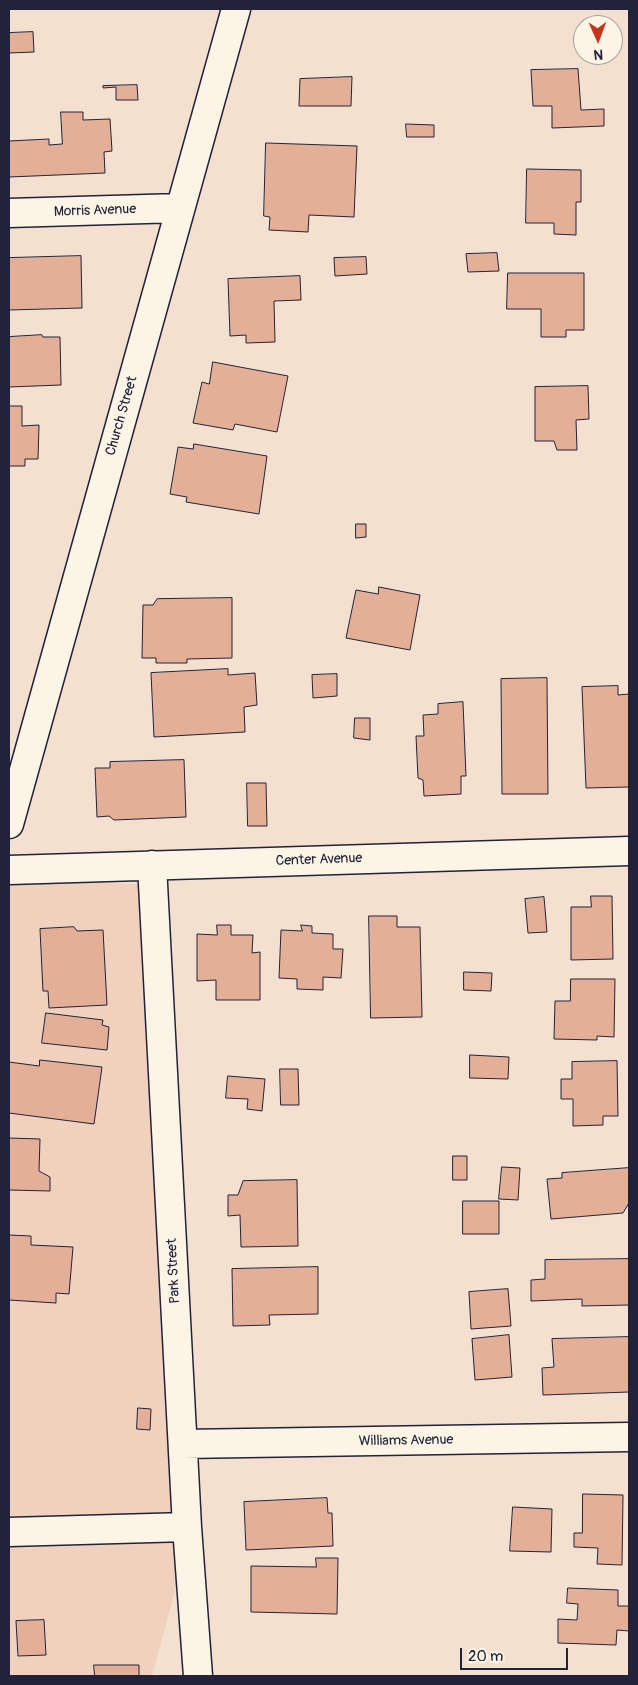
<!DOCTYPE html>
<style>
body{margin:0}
#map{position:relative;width:638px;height:1685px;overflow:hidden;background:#f4e0ce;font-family:Pangolin,sans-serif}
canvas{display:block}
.frame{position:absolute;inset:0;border:10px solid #22223b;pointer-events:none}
.north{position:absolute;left:573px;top:15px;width:50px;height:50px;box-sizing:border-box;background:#fcf5e5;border:1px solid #a5a1a1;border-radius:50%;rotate:178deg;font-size:14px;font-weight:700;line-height:20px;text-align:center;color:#22223b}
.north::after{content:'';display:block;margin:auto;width:18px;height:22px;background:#c8321e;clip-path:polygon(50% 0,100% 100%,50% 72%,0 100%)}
.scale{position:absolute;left:460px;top:1648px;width:108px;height:22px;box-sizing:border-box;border:2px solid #22223b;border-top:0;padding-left:6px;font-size:15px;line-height:18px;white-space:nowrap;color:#22223b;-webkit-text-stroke:4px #fcf5e5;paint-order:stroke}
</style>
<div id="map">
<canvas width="638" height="1685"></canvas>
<div class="frame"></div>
<div class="north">N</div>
<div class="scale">20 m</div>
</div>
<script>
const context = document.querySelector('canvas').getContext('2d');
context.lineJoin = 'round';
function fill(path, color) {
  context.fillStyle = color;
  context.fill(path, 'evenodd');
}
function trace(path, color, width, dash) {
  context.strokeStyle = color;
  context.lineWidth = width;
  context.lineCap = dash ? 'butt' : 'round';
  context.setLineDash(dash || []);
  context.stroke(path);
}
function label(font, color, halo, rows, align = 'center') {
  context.font = font + ' Pangolin,sans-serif';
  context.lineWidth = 5;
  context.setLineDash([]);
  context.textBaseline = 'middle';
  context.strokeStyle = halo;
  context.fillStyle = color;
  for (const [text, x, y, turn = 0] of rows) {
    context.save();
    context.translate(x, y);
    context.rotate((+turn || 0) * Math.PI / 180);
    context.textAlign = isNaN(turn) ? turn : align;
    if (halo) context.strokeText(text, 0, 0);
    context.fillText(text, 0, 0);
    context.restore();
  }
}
const built = new Path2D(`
 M 9,881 L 145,884 L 194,1520 L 152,1676 L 9,1676 Z`);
const building = new Path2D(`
 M 33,32 L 34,52 L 9,53 L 9,33 Z
 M 578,69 L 581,110 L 604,109 L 604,126 L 552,128 L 552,106 L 533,106 L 531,70 Z
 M 352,77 L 351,106 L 299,106 L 300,79 Z
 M 137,85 L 138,100 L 116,100 L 116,87 L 103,88 L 103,86 Z
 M 61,112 L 83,112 L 83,120 L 110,119 L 112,151 L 104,152 L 105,173 L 9,177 L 9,141 L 49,139 L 49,145 L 62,144 Z
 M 406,124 L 434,125 L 434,137 L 407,137 Z
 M 266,143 L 357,146 L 354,217 L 309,215 L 308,232 L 269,230 L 270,217 L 264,216 Z
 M 527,169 L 581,170 L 581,202 L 576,202 L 576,235 L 554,234 L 554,223 L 526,223 Z
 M 497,253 L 499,271 L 468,272 L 466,254 Z
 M 81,256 L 82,308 L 9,310 L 9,258 Z
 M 366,257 L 367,274 L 335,276 L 334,258 Z
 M 508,273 L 584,273 L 584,330 L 566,330 L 566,337 L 541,337 L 541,309 L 507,309 Z
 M 300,276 L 301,300 L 274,301 L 275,342 L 246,343 L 246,335 L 230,336 L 228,279 Z
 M 42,335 L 43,337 L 60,337 L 61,385 L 9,387 L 9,337 Z
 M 213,362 L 288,376 L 277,432 L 235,424 L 233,430 L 193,423 L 202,382 L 209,384 Z
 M 588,386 L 589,419 L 576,420 L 577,450 L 557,450 L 554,441 L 535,441 L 535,387 Z
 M 9,406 L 22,406 L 22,426 L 39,425 L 38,459 L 25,459 L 25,466 L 9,466 Z
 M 194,444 L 267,456 L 259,514 L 186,502 L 187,497 L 170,494 L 178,447 L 193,449 Z
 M 356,524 L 366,524 L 366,537 L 356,538 Z
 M 379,587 L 420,595 L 410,650 L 346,638 L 356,590 L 378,594 Z
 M 232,598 L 232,658 L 187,659 L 187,663 L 156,663 L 156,658 L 142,658 L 143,605 L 153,605 L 157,599 Z
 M 228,669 L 228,675 L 255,673 L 257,705 L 244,707 L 245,732 L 154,737 L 151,673 Z
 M 337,674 L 337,696 L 313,698 L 312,675 Z
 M 547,678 L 548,794 L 502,794 L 501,679 Z
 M 618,686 L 618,695 L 629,694 L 629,787 L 586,788 L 582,687 Z
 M 463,702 L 466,776 L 461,776 L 461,794 L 424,796 L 423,780 L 418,778 L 416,736 L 424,736 L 423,715 L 438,714 L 438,704 Z
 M 355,718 L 370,718 L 370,740 L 354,738 Z
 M 184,760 L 186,817 L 114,820 L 109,816 L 97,817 L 95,768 L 110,768 L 110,762 Z
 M 247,783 L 266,783 L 267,826 L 248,826 Z
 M 591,896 L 612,896 L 613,959 L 571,960 L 571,907 L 591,907 Z
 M 544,897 L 547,932 L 528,933 L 525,899 Z
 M 369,916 L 397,916 L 397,927 L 420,927 L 422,1017 L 371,1018 Z
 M 217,925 L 231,925 L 231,935 L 253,935 L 252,953 L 260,952 L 260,1000 L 216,1000 L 216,980 L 197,981 L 197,934 L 217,935 Z
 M 301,925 L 312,926 L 312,933 L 333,934 L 333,949 L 343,949 L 341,978 L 323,977 L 323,990 L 297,989 L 297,979 L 279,978 L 281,930 L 302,931 Z
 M 74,927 L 77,931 L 103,930 L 107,1005 L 49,1008 L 48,991 L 43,991 L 40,929 Z
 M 464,972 L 492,973 L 491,991 L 464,990 Z
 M 571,979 L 615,979 L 614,1037 L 597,1036 L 597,1040 L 554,1039 L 555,1001 L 570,1001 Z
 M 46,1013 L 103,1020 L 102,1025 L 109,1027 L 107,1050 L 42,1043 Z
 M 470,1055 L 509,1057 L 508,1079 L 470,1078 Z
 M 40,1060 L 102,1067 L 94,1124 L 9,1113 L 9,1062 L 39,1066 Z
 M 617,1061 L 618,1116 L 603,1116 L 603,1125 L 573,1126 L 573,1099 L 561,1099 L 561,1079 L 572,1079 L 572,1062 Z
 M 280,1069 L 298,1069 L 299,1105 L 281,1105 Z
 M 228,1076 L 265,1079 L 262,1111 L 247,1109 L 248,1099 L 226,1098 Z
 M 9,1138 L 40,1139 L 39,1171 L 50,1177 L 50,1191 L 9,1190 Z
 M 453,1156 L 467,1156 L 467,1180 L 453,1180 Z
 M 502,1167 L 520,1168 L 518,1200 L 499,1199 Z
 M 629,1168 L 629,1203 L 623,1213 L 551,1219 L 547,1179 L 562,1178 L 562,1173 Z
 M 297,1180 L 298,1246 L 241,1247 L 240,1215 L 228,1216 L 228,1195 L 238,1195 L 243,1181 Z
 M 463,1201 L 499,1201 L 499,1234 L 463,1234 Z
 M 9,1235 L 31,1236 L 31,1245 L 73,1247 L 69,1294 L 56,1293 L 56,1303 L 9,1300 Z
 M 629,1259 L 629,1305 L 582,1306 L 582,1299 L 531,1301 L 531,1280 L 545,1279 L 545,1260 Z
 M 318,1267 L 318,1314 L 269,1315 L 270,1325 L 233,1326 L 232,1269 Z
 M 508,1289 L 511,1326 L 471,1329 L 469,1292 Z
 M 509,1335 L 512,1377 L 475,1380 L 472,1339 Z
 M 629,1337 L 629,1392 L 543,1395 L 542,1368 L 554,1367 L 552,1339 Z
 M 138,1408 L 151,1409 L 150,1430 L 137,1429 Z
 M 583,1494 L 623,1495 L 622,1565 L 597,1564 L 598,1548 L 574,1547 L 574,1533 L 582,1533 Z
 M 327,1498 L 328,1513 L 332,1513 L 333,1546 L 246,1550 L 244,1502 Z
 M 513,1507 L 552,1509 L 551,1552 L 510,1551 Z
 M 316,1558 L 338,1558 L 337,1614 L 251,1612 L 251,1566 L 316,1567 Z
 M 568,1588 L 618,1590 L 618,1606 L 629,1606 L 629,1631 L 617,1630 L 616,1645 L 558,1643 L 558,1619 L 577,1620 L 578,1604 L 567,1603 Z
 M 44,1620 L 46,1655 L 18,1656 L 16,1621 Z
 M 94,1665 L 139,1665 L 139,1676 L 95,1676 Z`);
const street = new Path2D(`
 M 9,213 L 180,208
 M 9,824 L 236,9
 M 152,865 L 187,1527 L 198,1676
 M 9,870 L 629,851
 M 183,1444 L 629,1437
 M 9,1532 L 187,1527`);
const streetNames = [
 ["Morris Avenue",95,211,-2],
 ["Church Street",122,416,-74],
 ["Center Avenue",319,860,-2],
 ["Park Street",174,1271,-93],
 ["Williams Avenue",406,1441,-1]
];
fill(built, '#efd1be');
fill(building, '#e3af97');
trace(building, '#22223b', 1);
trace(street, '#22223b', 31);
trace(street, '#fcf5e5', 28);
label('14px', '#22223b', '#fcf5e5', streetNames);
</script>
